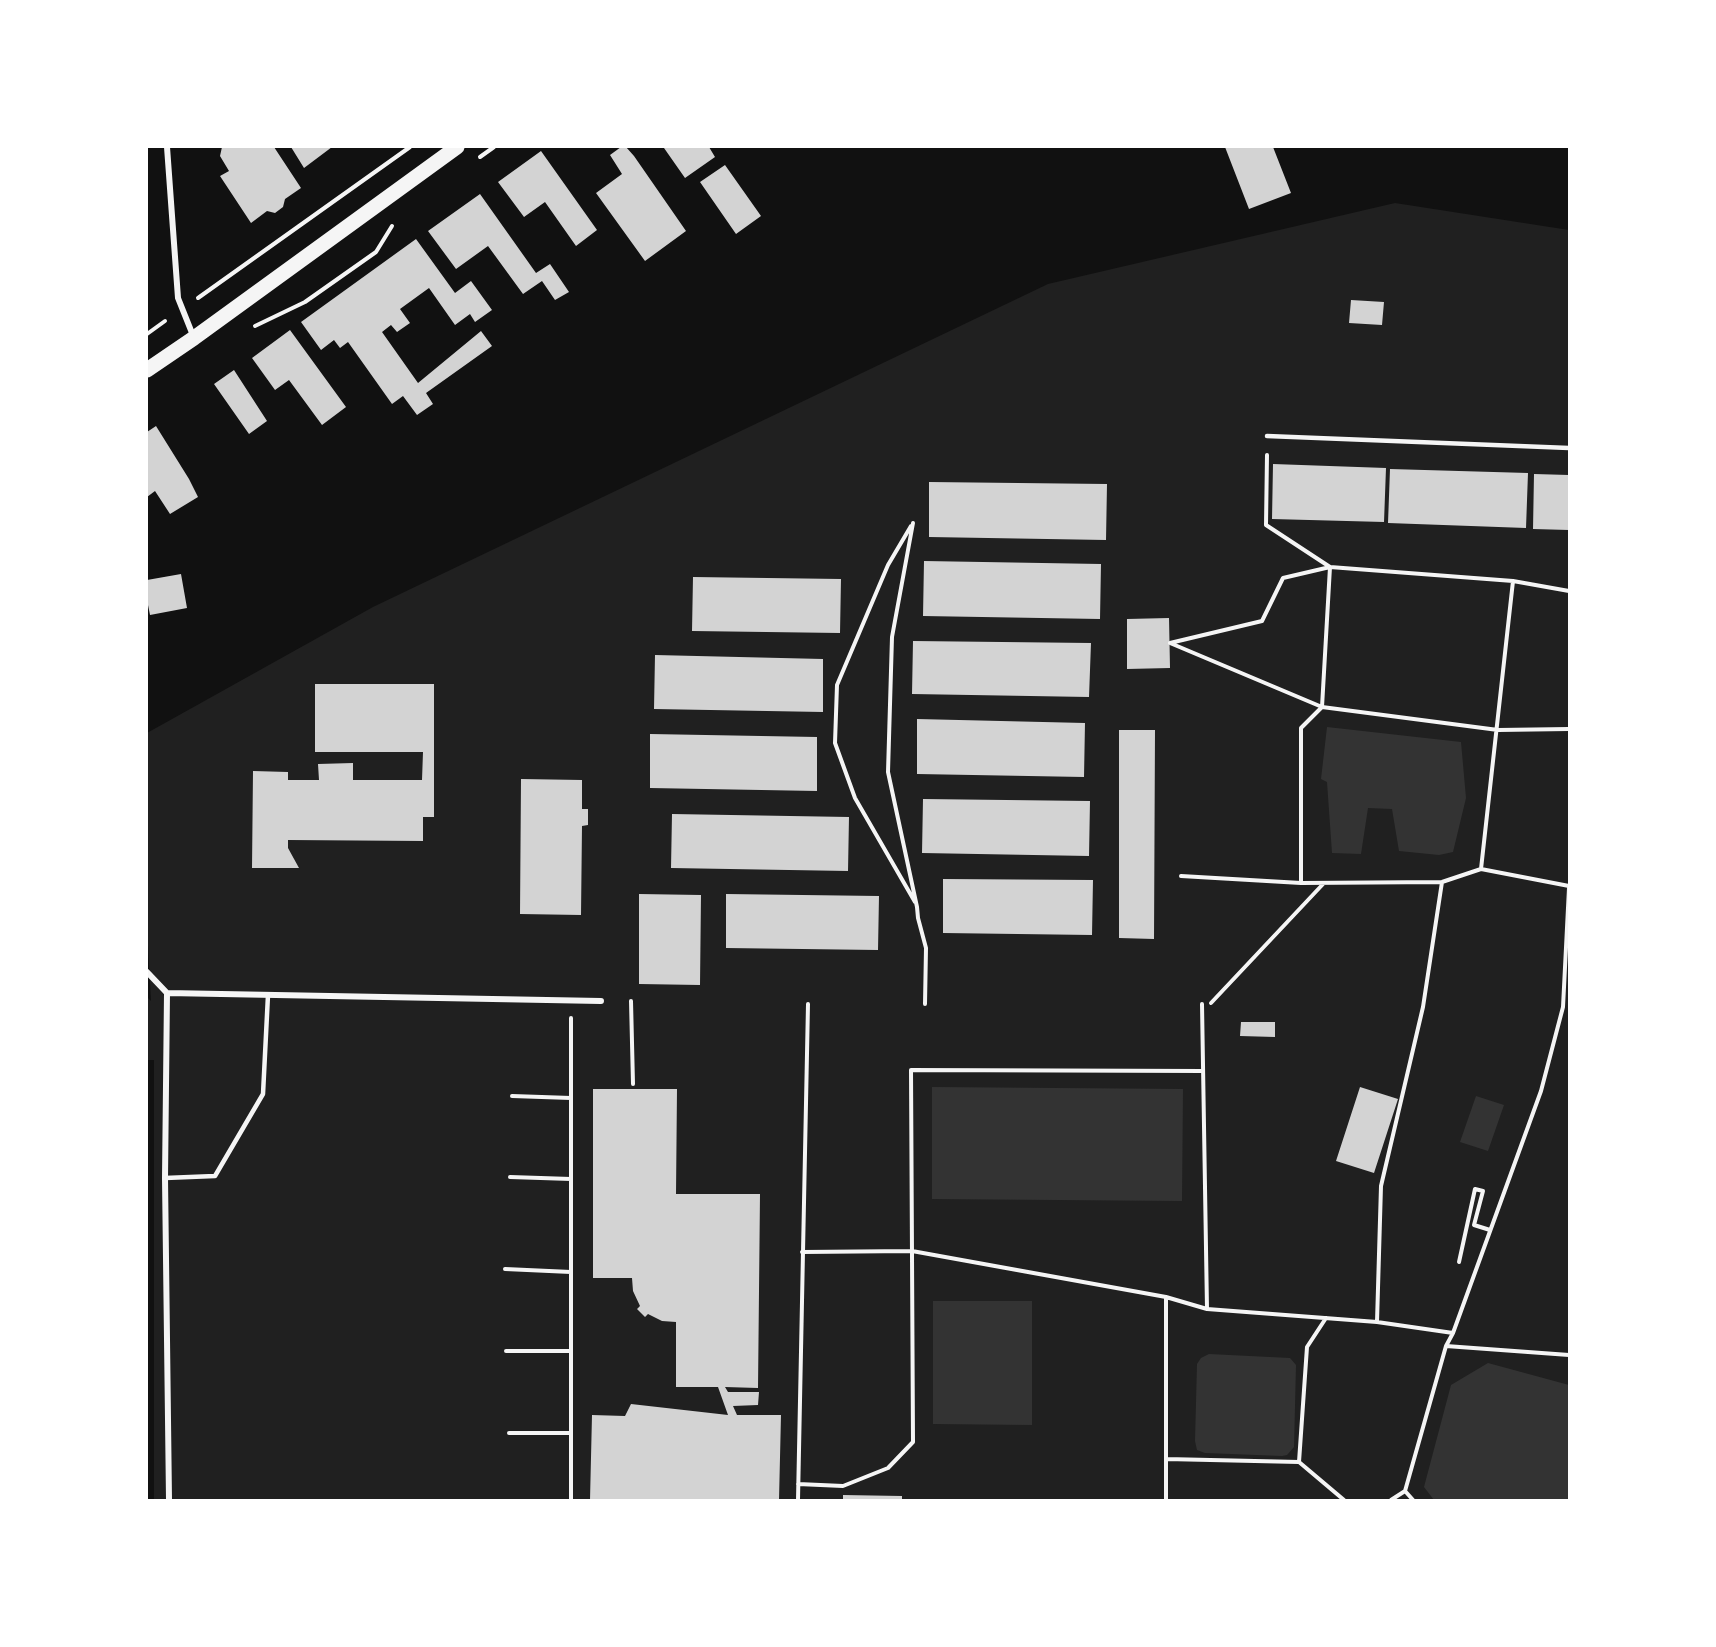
<!DOCTYPE html>
<style>
body{margin:0}
#map{position:relative;width:1716px;height:1647px;overflow:hidden;background:#111;font-family:"Work Sans",sans-serif}
canvas{display:block}
.frame{position:absolute;inset:0;border:148px solid #fff;pointer-events:none}
</style>
<div id="map">
<canvas width="1716" height="1647"></canvas>
<div class="frame"></div>
</div>
<script>
const context = document.querySelector('canvas').getContext('2d');
context.lineJoin = 'round';
function fill(path, color) {
  context.fillStyle = color;
  context.fill(path, 'evenodd');
}
function trace(path, color, width, dash) {
  context.strokeStyle = color;
  context.lineWidth = width;
  context.lineCap = dash ? 'butt' : 'round';
  context.setLineDash(dash || []);
  context.stroke(path);
}
const green = new Path2D(`
 M 1395,203 L 1569,230 L 1569,1500 L 154,1500 L 154,1060 L 147,1060 L 147,997 L 151,1001 L 147,927 L 147,733 L 373,607 L 1048,284 Z`);
const water = new Path2D(`
 M 1327,727 L 1461,742 L 1466,798 L 1453,852 L 1439,855 L 1399,851 L 1392,809 L 1368,808 L 1361,854 L 1332,853 L 1327,782 L 1321,779 Z
 M 932,1087 L 1183,1089 L 1182,1201 L 932,1199 Z
 M 1476,1096 L 1504,1105 L 1488,1151 L 1460,1142 Z
 M 933,1301 L 1032,1301 L 1032,1425 L 933,1424 Z
 M 1209,1354 L 1290,1358 L 1296,1365 L 1294,1447 L 1287,1455 L 1282,1456 L 1205,1453 L 1197,1450 L 1195,1441 L 1197,1364 L 1201,1358 Z
 M 1488,1363 L 1569,1385 L 1569,1500 L 1434,1500 L 1424,1487 L 1451,1385 Z`);
const building = new Path2D(`
 M 222,147 L 274,147 L 301,188 L 285,199 L 283,207 L 275,213 L 267,211 L 251,223 L 220,176 L 229,171 L 220,156 Z
 M 291,147 L 332,147 L 304,168 Z
 M 621,147 L 626,147 L 634,156 L 686,231 L 645,261 L 596,193 L 622,174 L 610,155 Z
 M 666,147 L 709,147 L 715,157 L 685,178 L 664,148 Z
 M 1225,147 L 1273,147 L 1291,193 L 1249,209 Z
 M 541,151 L 597,230 L 576,246 L 545,202 L 524,217 L 498,182 Z
 M 725,165 L 761,216 L 736,234 L 700,182 Z
 M 480,194 L 536,273 L 550,264 L 569,292 L 555,300 L 542,281 L 523,294 L 488,246 L 456,269 L 428,231 Z
 M 416,239 L 455,293 L 471,281 L 492,310 L 475,322 L 470,314 L 455,325 L 429,288 L 400,309 L 410,323 L 397,332 L 391,325 L 382,332 L 418,383 L 481,331 L 492,346 L 426,393 L 433,404 L 417,415 L 403,396 L 392,404 L 348,342 L 340,348 L 334,340 L 321,350 L 301,322 Z
 M 1351,300 L 1384,302 L 1382,325 L 1349,323 Z
 M 290,330 L 346,407 L 322,425 L 289,380 L 275,390 L 252,358 Z
 M 234,370 L 267,421 L 249,434 L 214,384 Z
 M 156,426 L 189,479 L 198,497 L 170,514 L 155,491 L 147,497 L 147,432 Z
 M 1273,464 L 1386,468 L 1384,522 L 1272,519 Z
 M 1390,469 L 1528,473 L 1526,528 L 1388,523 Z
 M 1534,474 L 1569,475 L 1569,530 L 1533,529 Z
 M 929,482 L 1107,484 L 1106,540 L 929,537 Z
 M 924,561 L 1101,564 L 1100,619 L 923,616 Z
 M 181,574 L 187,608 L 150,615 L 147,600 L 147,580 Z
 M 693,577 L 841,579 L 840,633 L 692,631 Z
 M 1169,618 L 1170,668 L 1127,669 L 1127,619 Z
 M 913,641 L 1091,643 L 1089,697 L 912,694 Z
 M 655,655 L 823,659 L 823,712 L 654,709 Z
 M 315,684 L 434,684 L 434,817 L 423,817 L 423,841 L 288,840 L 288,848 L 299,868 L 252,868 L 253,771 L 288,772 L 288,780 L 319,780 L 318,764 L 353,763 L 353,780 L 422,780 L 423,752 L 315,752 Z
 M 917,719 L 1085,723 L 1084,777 L 917,774 Z
 M 1119,730 L 1155,730 L 1154,939 L 1119,938 Z
 M 650,734 L 817,737 L 817,791 L 650,788 Z
 M 521,779 L 582,780 L 582,809 L 588,809 L 588,825 L 582,826 L 581,915 L 520,914 Z
 M 923,799 L 1090,801 L 1089,856 L 922,853 Z
 M 672,814 L 849,817 L 848,871 L 671,868 Z
 M 943,879 L 1093,880 L 1092,935 L 943,933 Z
 M 639,894 L 701,895 L 700,985 L 639,984 Z
 M 726,894 L 879,896 L 878,950 L 726,948 Z
 M 1241,1022 L 1275,1022 L 1275,1037 L 1240,1036 Z
 M 1360,1087 L 1398,1099 L 1374,1173 L 1336,1161 Z
 M 593,1089 L 677,1089 L 676,1194 L 760,1194 L 758,1388 L 725,1387 L 728,1392 L 759,1392 L 758,1405 L 733,1406 L 737,1415 L 781,1415 L 779,1500 L 590,1500 L 592,1415 L 625,1416 L 631,1404 L 728,1415 L 718,1387 L 676,1387 L 676,1322 L 662,1321 L 648,1314 L 645,1317 L 637,1309 L 640,1306 L 633,1291 L 632,1278 L 593,1278 Z
 M 843,1495 L 902,1496 L 902,1500 L 843,1500 Z`);
const path = new Path2D(`
 M 480,157 L 494,147
 M 198,298 L 410,147
 M 255,326 L 305,302 L 376,252 L 392,226
 M 147,334 L 165,321
 M 1267,455 L 1266,525 L 1330,567 L 1513,581 L 1481,869 L 1442,882 L 1301,883 L 1301,728 L 1322,707 L 1330,567 L 1283,578 L 1262,621 L 1170,643 L 1322,707 L 1498,730 L 1569,729
 M 913,523 L 892,637 L 888,772 L 917,907 L 918,918 L 926,948 L 925,1004
 M 911,526 L 888,565 L 837,685 L 835,743 L 855,798 L 915,902
 M 1513,581 L 1569,591
 M 1481,869 L 1569,886
 M 1181,876 L 1301,883
 M 631,1001 L 633,1084
 M 1211,1003 L 1324,883
 M 1202,1004 L 1207,1309
 M 512,1096 L 571,1098
 M 510,1177 L 571,1179
 M 802,1252 L 912,1251 L 1166,1297 L 1207,1309 L 1377,1322 L 1453,1333
 M 1459,1262 L 1475,1189 L 1483,1191 L 1474,1225 L 1490,1230
 M 505,1269 L 571,1272
 M 1166,1297 L 1166,1500
 M 1377,1322 L 1381,1186 L 1423,1007 L 1442,882
 M 1446,1346 L 1569,1355
 M 506,1351 L 571,1351
 M 509,1433 L 571,1433
 M 1166,1459 L 1299,1462 L 1344,1500
 M 1299,1462 L 1307,1347 L 1326,1318
 M 798,1484 L 843,1486 L 888,1468 L 913,1442 L 911,1070 L 1203,1071
 M 1405,1491 L 1413,1500
 M 571,1500 L 571,1018
 M 798,1500 L 808,1004
 M 1391,1500 L 1405,1491 L 1446,1346 L 1453,1333 L 1541,1091 L 1563,1007 L 1569,888`);
const service = new Path2D(`
 M 1267,436 L 1569,448
 M 165,1178 L 215,1176 L 263,1094 L 268,995`);
const minor = new Path2D(`
 M 167,147 L 178,298 L 194,338
 M 147,972 L 167,993 L 601,1001
 M 167,993 L 165,1178 L 169,1500`);
const primary = new Path2D(`
 M 147,370 L 194,338 L 457,147`);
fill(green, '#202020');
fill(water, '#333');
fill(building, '#d3d3d3');
trace(path, '#f5f5f5', 4);
trace(service, '#f5f5f5', 4.5);
trace(minor, '#f5f5f5', 6);
trace(primary, '#f5f5f5', 15);
</script>
